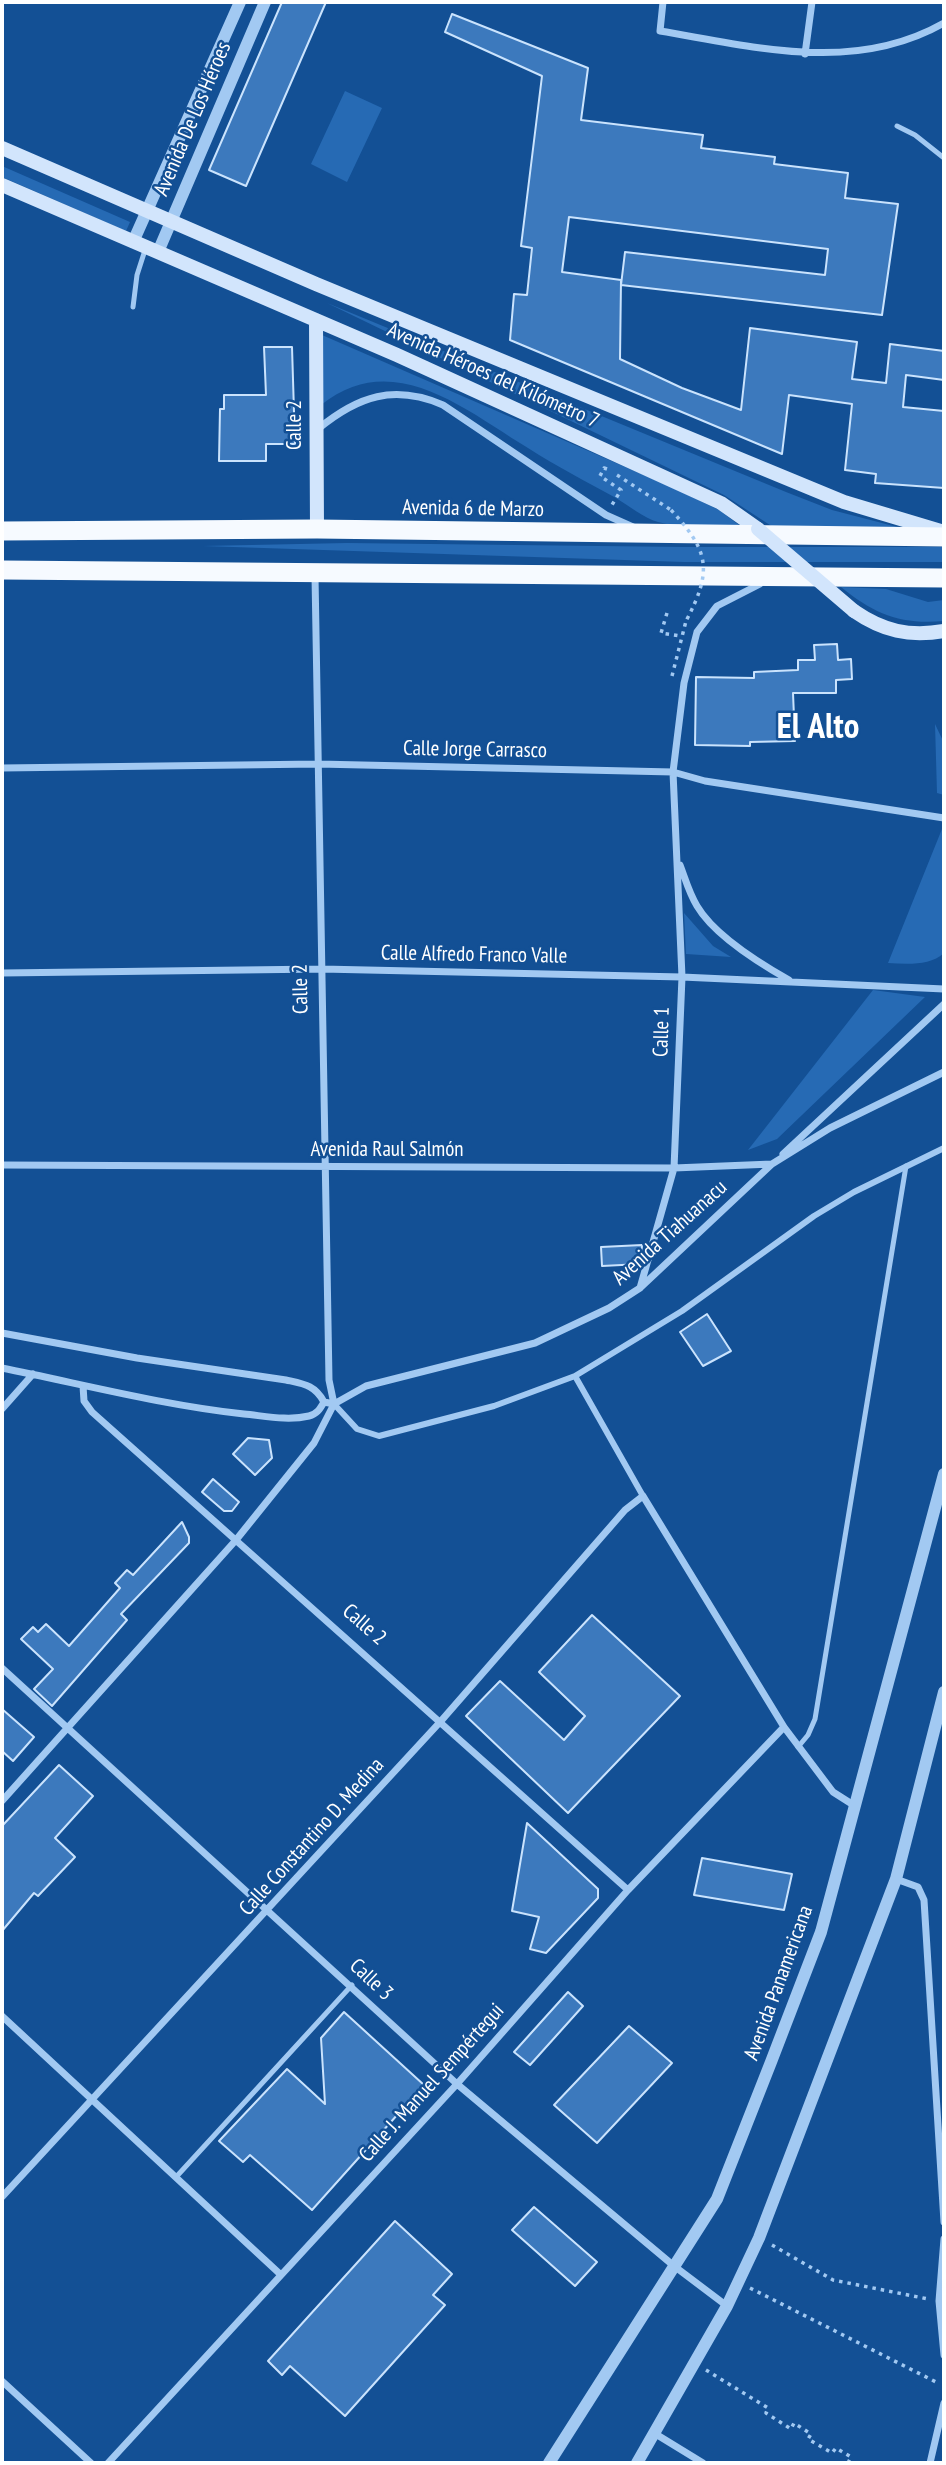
<!DOCTYPE html>
<meta charset="utf-8">
<style>
body{margin:0}
#map{position:relative;width:946px;height:2465px;overflow:hidden;background:#135095;font-family:"PT Sans Narrow",sans-serif}
canvas{display:block}
.frame{position:absolute;inset:0;border:4px solid #fff;pointer-events:none}
</style>
<div id="map">
<canvas width="946" height="2465"></canvas>
<div class="frame"></div>
</div>
<script>
const context = document.querySelector('canvas').getContext('2d');
context.lineJoin = 'round';
function fill(path, color) {
  context.fillStyle = color;
  context.fill(path, 'evenodd');
}
function trace(path, color, width, dash) {
  context.strokeStyle = color;
  context.lineWidth = width;
  context.lineCap = dash ? 'butt' : 'round';
  context.setLineDash(dash || []);
  context.stroke(path);
}
function label(font, color, halo, rows, align = 'center') {
  context.font = font + ' "PT Sans Narrow",sans-serif';
  context.lineWidth = 5;
  context.setLineDash([]);
  context.textBaseline = 'middle';
  context.strokeStyle = halo;
  context.fillStyle = color;
  for (const [text, x, y, turn = 0] of rows) {
    context.save();
    context.translate(x, y);
    context.rotate((+turn || 0) * Math.PI / 180);
    context.textAlign = isNaN(turn) ? turn : align;
    if (halo) context.strokeText(text, 0, 0);
    context.fillText(text, 0, 0);
    context.restore();
  }
}
const green = new Path2D(`
 M 345,91 L 382,108 L 347,182 L 311,164 Z
 M 2,166 L 130,222 L 126,231 L 2,177 Z
 M 327,303 L 786,492 L 832,510 L 905,529 L 773,527 L 724,495 Z
 M 322,335 L 669,486 L 719,510 L 743,528 C 717,526 684,529 658,522 C 644,518 629,506 616,498 C 587,482 556,466 528,448 C 465,410 393,347 321,405 Z
 M 347,543 L 684,547 L 944,547 L 944,562 L 684,562 L 203,546 Z
 M 841,587 L 886,589 L 928,602 L 944,600 L 944,621 C 901,625 874,614 841,587 Z
 M 935,724 L 944,743 L 944,795 L 937,793 Z
 M 944,824 L 944,953 C 930,966 907,964 888,963 Z
 M 684,913 L 713,946 L 731,957 L 686,954 Z
 M 873,990 L 925,997 L 777,1139 L 748,1150 Z`);
const building = new Path2D(`
 M 282,2 L 326,2 L 246,186 L 209,170 Z
 M 452,14 L 588,68 L 581,120 L 703,135 L 701,148 L 775,157 L 774,164 L 848,173 L 845,198 L 898,204 L 882,315 L 621,285 L 625,252 L 825,275 L 828,249 L 569,217 L 562,272 L 621,280 L 620,359 L 682,388 L 741,410 L 750,328 L 857,342 L 852,379 L 886,383 L 890,344 L 944,351 L 944,380 L 906,375 L 903,407 L 944,411 L 944,488 L 875,483 L 876,474 L 845,470 L 852,404 L 789,395 L 782,454 L 510,340 L 514,294 L 527,295 L 532,248 L 521,246 L 542,76 L 445,32 Z
 M 264,347 L 292,347 L 295,444 L 266,444 L 266,461 L 219,461 L 220,409 L 224,409 L 224,395 L 266,395 Z
 M 837,644 L 838,660 L 851,659 L 852,679 L 836,680 L 836,693 L 793,693 L 795,741 L 750,742 L 750,746 L 695,745 L 696,677 L 754,678 L 754,672 L 798,670 L 798,660 L 815,660 L 814,645 Z
 M 642,1245 L 641,1264 L 602,1266 L 601,1247 Z
 M 707,1314 L 731,1351 L 703,1366 L 680,1332 Z
 M 248,1438 L 269,1440 L 272,1458 L 255,1475 L 233,1454 Z
 M 213,1479 L 239,1502 L 232,1511 L 224,1511 L 202,1492 Z
 M 182,1522 L 189,1537 L 189,1543 L 121,1614 L 127,1620 L 52,1706 L 34,1689 L 53,1669 L 21,1639 L 33,1627 L 38,1632 L 46,1624 L 69,1646 L 120,1588 L 115,1583 L 127,1570 L 133,1575 Z
 M 592,1615 L 680,1696 L 568,1813 L 466,1716 L 500,1681 L 564,1740 L 585,1716 L 539,1672 Z
 M 2,1709 L 34,1737 L 13,1761 L 2,1751 Z
 M 59,1765 L 93,1796 L 55,1838 L 75,1857 L 38,1896 L 34,1893 L 2,1931 L 2,1826 Z
 M 527,1823 L 598,1889 L 598,1898 L 546,1953 L 530,1949 L 539,1917 L 512,1911 Z
 M 702,1858 L 792,1874 L 784,1910 L 694,1895 Z
 M 568,1992 L 583,2006 L 530,2065 L 514,2052 Z
 M 344,2012 L 424,2085 L 312,2210 L 250,2155 L 243,2162 L 219,2141 L 287,2069 L 325,2104 L 321,2038 Z
 M 629,2026 L 672,2063 L 597,2143 L 554,2105 Z
 M 534,2207 L 597,2262 L 575,2286 L 512,2230 Z
 M 395,2221 L 452,2274 L 433,2295 L 445,2305 L 345,2416 L 290,2366 L 282,2375 L 268,2361 Z`);
const path = new Path2D(`
 M 607,469 L 604,468 L 600,476 L 621,490 L 612,505
 M 617,475 L 671,510
 M 667,613 L 661,633 L 681,636
 M 672,676 L 686,621
 M 772,2245 L 833,2280 L 928,2299
 M 750,2288 L 938,2383
 M 706,2370 L 768,2408 L 766,2413 L 791,2429 L 794,2423 L 811,2434 L 808,2439 L 832,2453 L 836,2448 L 851,2457 L 848,2463
 M 858,2463 L 860,2463`);
const service = new Path2D(`
 M 897,126 L 915,135 L 944,158
 M 133,307 L 137,275 L 146,247
 M 798,1747 L 808,1735 L 815,1719 L 906,1166
 M 177,2176 L 352,1985`);
const pedestrian = new Path2D(`
 M 575,1376 L 643,1496
 M 334,1404 L 357,1429 L 379,1436 L 494,1406 L 575,1376 L 682,1311 L 814,1216 L 854,1192 L 944,1148`);
const minor = new Path2D(`
 M 663,2 L 660,31 C 756,47 854,74 944,23
 M 805,54 L 812,2
 M 318,429 C 358,396 394,384 443,405 L 606,515 L 633,527
 M 315,576 L 329,1380 L 334,1404
 M 2,768 L 318,764 L 673,772 L 705,781 L 944,818
 M 680,865 C 685,878 689,893 697,906 C 714,935 759,963 789,980
 M 2,973 L 322,969 L 682,977 L 944,989
 M 783,1154 L 944,1004
 M 2,1165 L 674,1168 L 772,1164 L 830,1128 L 944,1072
 M 640,1288 L 674,1168 L 682,977 L 673,772 L 684,683 L 697,632 L 717,606 L 760,584
 M 2,1333 L 137,1358 L 286,1380 C 304,1384 315,1385 324,1402
 M 2,1368 C 82,1384 162,1405 244,1414 C 265,1416 288,1421 309,1416 C 317,1414 320,1409 324,1402
 M 83,1386 L 84,1401 L 92,1412 L 628,1890
 M 324,1402 L 334,1404 L 366,1386 L 535,1343 L 609,1308 L 640,1288 L 772,1164
 M 2,1409 L 33,1374
 M 2,1668 L 457,2084 L 674,2266 L 727,2306
 M 2,1801 L 236,1540 L 314,1443 L 334,1404
 M 896,1879 L 918,1887 L 924,1900 L 944,2222
 M 2,2016 L 280,2274
 M 2,2197 L 441,1721 L 625,1510 L 643,1496 L 784,1727 L 833,1792 L 855,1806
 M 944,2239 L 939,2301 L 944,2355
 M 2,2381 L 91,2463
 M 654,2433 L 703,2463
 M 108,2463 L 457,2084 L 628,1890 L 784,1727
 M 930,2463 L 944,2403`);
const tertiary = new Path2D(`
 M 133,242 L 240,2
 M 158,252 L 265,2
 M 549,2463 L 717,2199 L 771,2062 L 821,1932 L 944,1474
 M 637,2463 L 727,2306 L 759,2238 L 896,1879 L 944,1692`);
const secondary = new Path2D(`
 M 2,148 L 316,284 L 844,502 L 944,532
 M 2,185 L 397,355 L 721,503 L 758,529
 M 316,320 L 317,529
 M 854,611 C 883,631 909,637 944,631`);
const trunk = new Path2D(`
 M 2,531 L 317,529 L 944,537
 M 2,570 L 944,578`);
const pathBridge = new Path2D(`
 M 671,510 C 709,551 713,570 686,621`);
const secondaryBridge = new Path2D(`
 M 758,529 L 854,611`);
const streetNames = [
 ["Avenida De Los Héroes",193,119,-67],
 ["Avenida Héroes del Kilómetro 7",493,376,24],
 ["Calle 2",295,425,-90],
 ["Avenida 6 de Marzo",473,509,1],
 ["Calle Jorge Carrasco",475,750,1],
 ["Calle Alfredo Franco Valle",474,955,1],
 ["Calle 2",301,989,-91],
 ["Calle 1",662,1032,-88],
 ["Avenida Raul Salmón",387,1150],
 ["Avenida Tiahuanacu",670,1233,-42],
 ["Calle 2",364,1625,41],
 ["Calle Constantino D. Medina",312,1837,-48],
 ["Calle 3",371,1980,43],
 ["Avenida Panamericana",779,1983,-70],
 ["Calle J. Manuel Sempértegui",432,2083,-48]
];
const townNames = [
 ["El Alto",818,728]
];
fill(green, '#266ab4');
fill(building, '#3c79bd');
trace(building, '#cae3fd', 2);
trace(path, '#a2c9f2', 3.5, [3.5, 5]);
trace(service, '#a2c9f2', 5);
trace(pedestrian, '#a2c9f2', 6);
trace(minor, '#a2c9f2', 7);
trace(tertiary, '#a2c9f2', 12);
trace(secondary, '#d2e5fc', 14);
trace(trunk, '#f6faff', 19);
trace(pathBridge, '#a2c9f2', 3.5, [3.5, 5]);
trace(secondaryBridge, '#d2e5fc', 14);
label('21px', '#fff', '#135095', streetNames);
label('bold 35px', '#fff', '#135095', townNames);
</script>
